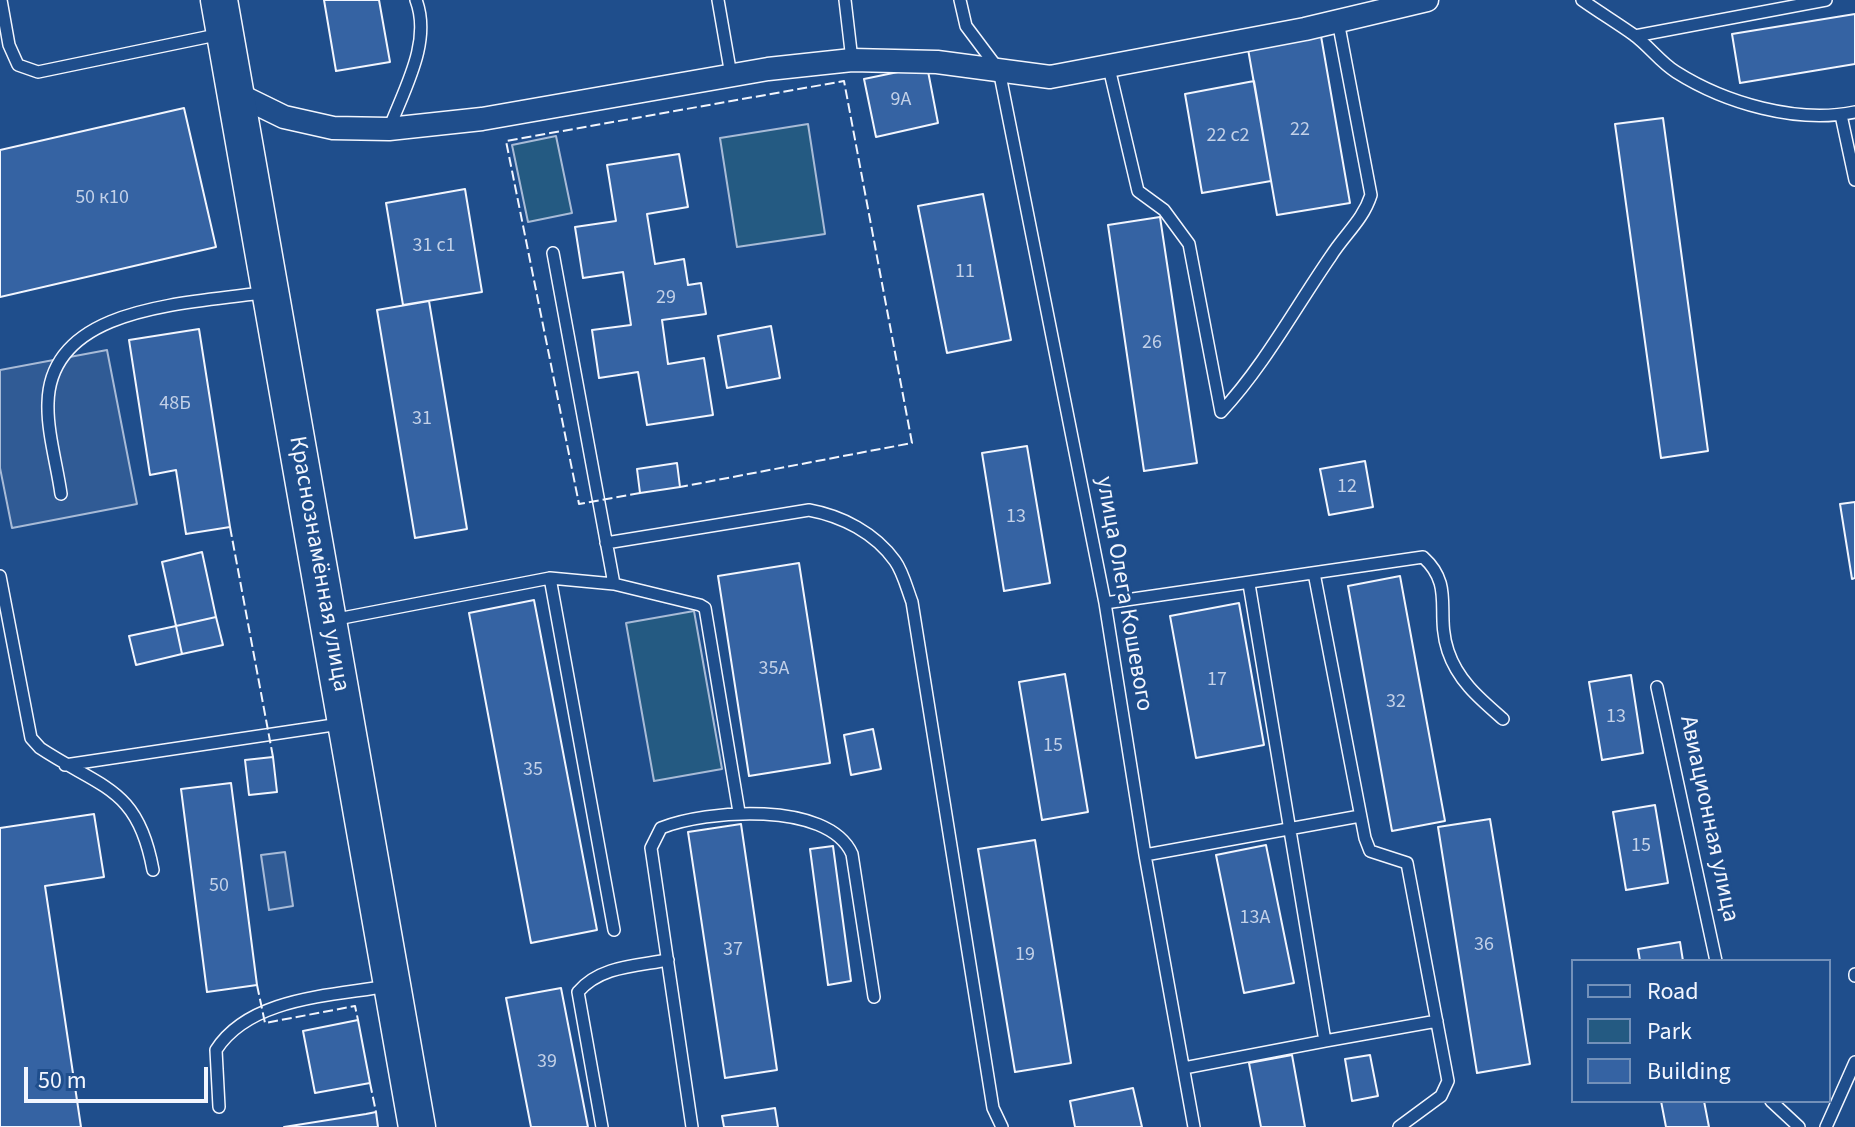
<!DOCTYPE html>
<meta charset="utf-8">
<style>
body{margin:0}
#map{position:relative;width:1855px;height:1127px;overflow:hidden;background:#1f4e8c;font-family:"Source Sans 3",sans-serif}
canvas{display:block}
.legend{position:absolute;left:1571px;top:959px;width:260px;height:144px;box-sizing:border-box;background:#1f4e8c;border:2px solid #7391ba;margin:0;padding:10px 14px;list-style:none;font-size:24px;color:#f2f6ff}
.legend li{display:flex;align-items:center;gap:16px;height:40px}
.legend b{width:40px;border:2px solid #7391ba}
.scale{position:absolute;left:24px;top:1067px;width:184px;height:36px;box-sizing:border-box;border:4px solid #f2f6ff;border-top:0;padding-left:10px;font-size:24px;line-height:28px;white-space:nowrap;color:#f2f6ff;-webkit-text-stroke:6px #1f4e8c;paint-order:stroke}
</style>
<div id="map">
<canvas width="1855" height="1127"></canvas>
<ul class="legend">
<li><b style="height:10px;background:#1f4e8c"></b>Road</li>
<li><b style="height:22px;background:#245a82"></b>Park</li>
<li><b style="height:22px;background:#3563a3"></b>Building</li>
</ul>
<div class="scale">50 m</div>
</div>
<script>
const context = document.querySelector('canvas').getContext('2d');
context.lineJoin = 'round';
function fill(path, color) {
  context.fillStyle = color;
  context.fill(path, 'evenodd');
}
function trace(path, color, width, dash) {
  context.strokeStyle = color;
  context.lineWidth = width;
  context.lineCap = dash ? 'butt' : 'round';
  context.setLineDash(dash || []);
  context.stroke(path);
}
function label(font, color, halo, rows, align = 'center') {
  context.font = font + ' "Source Sans 3",sans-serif';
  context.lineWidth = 6;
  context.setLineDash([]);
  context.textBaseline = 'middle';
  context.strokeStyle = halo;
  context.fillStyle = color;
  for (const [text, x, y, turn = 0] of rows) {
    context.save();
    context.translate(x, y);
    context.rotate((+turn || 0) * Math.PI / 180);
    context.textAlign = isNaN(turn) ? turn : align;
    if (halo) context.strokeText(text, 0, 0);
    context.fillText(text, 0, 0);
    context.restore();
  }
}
const green = new Path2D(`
 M 808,124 L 825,234 L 737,247 L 720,138 Z
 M 556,136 L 572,213 L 528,222 L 512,145 Z
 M 694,611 L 722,769 L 654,781 L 626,623 Z`);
const parking = new Path2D(`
 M 107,350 L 137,504 L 12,528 L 0,468 L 0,370 Z
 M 285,852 L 293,906 L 269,910 L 261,855 Z`);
const building = new Path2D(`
 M 324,0 L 379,0 L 390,62 L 336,71 Z
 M 1855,14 L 1855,64 L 1740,83 L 1732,34 Z
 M 1321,36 L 1350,203 L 1277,215 L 1248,49 Z
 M 927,66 L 938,123 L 876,137 L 864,79 Z
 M 1254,81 L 1271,181 L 1202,193 L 1185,94 Z
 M 184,108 L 216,247 L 0,297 L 0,150 Z
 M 1663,118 L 1708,451 L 1661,458 L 1615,124 Z
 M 679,154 L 688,207 L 647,214 L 655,264 L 684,259 L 688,285 L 701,283 L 706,314 L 662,320 L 668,364 L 704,358 L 713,415 L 647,425 L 638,372 L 599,378 L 592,330 L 631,325 L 623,272 L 583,278 L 575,227 L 616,221 L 607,165 Z
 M 465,189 L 482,292 L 403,305 L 386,203 Z
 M 983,194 L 1011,340 L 947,353 L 918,206 Z
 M 1160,217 L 1197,463 L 1144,471 L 1108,225 Z
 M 429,301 L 467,529 L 415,538 L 377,310 Z
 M 771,326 L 780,378 L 727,388 L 718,336 Z
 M 199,329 L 230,527 L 186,534 L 176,470 L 150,475 L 129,340 Z
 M 1027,446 L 1050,583 L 1004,591 L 982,453 Z
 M 1365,461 L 1373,507 L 1329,515 L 1320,469 Z
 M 677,463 L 680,487 L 640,493 L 637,469 Z
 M 1855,502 L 1855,578 L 1852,579 L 1840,504 Z
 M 202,552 L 216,617 L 176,626 L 162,562 Z
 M 799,563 L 830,763 L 749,776 L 718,576 Z
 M 1400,576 L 1445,821 L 1392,831 L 1348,586 Z
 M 534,600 L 597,930 L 531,943 L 469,613 Z
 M 1239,603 L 1264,745 L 1196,758 L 1170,616 Z
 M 216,617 L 223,645 L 182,654 L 176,626 Z
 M 176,626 L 182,654 L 136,665 L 129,636 Z
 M 1065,674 L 1088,812 L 1042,820 L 1019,682 Z
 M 1631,675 L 1643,753 L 1602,760 L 1589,682 Z
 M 873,729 L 881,769 L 851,775 L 844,735 Z
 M 273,757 L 277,792 L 249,795 L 245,760 Z
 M 231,783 L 257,985 L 207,992 L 181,789 Z
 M 1655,805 L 1668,883 L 1626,890 L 1613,812 Z
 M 94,814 L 104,877 L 45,886 L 81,1127 L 0,1127 L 0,828 Z
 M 1490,819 L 1530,1064 L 1477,1073 L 1438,827 Z
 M 741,824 L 777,1070 L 725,1078 L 688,832 Z
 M 1035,840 L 1071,1063 L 1015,1072 L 978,849 Z
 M 1266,845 L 1294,983 L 1244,993 L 1216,855 Z
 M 833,846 L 851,981 L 828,985 L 810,849 Z
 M 1680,942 L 1683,961 L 1640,961 L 1638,949 Z
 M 561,988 L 588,1127 L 531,1127 L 506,998 Z
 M 358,1020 L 370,1083 L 315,1093 L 303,1031 Z
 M 1292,1055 L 1305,1127 L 1261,1127 L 1249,1063 Z
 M 1370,1055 L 1378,1096 L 1352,1101 L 1345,1059 Z
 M 1133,1088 L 1142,1127 L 1075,1127 L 1070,1101 Z
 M 1661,1101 L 1704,1101 L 1709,1127 L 1666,1127 Z
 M 775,1108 L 778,1127 L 724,1127 L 722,1116 Z
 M 376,1112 L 378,1127 L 284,1127 L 366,1114 Z`);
const service = new Path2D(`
 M 1,0 L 9,45 L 18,65 L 38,72 L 221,34
 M 718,0 L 731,75
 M 845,0 L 852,60
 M 960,0 L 966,26 L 999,70 L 1105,603 L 1145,855 L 1194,1127
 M 1582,0 C 1599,12 1617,23 1634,35 C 1649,46 1660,62 1676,72 C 1725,103 1797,124 1855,112
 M 1635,36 L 1826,0
 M 1109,68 L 1138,191 L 1164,210 L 1189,244 L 1221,412
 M 1841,115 L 1855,180
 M 389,129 C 404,89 432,42 416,0
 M 553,253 L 614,584
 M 1221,412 C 1264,366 1295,308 1331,256 C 1345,234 1363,220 1371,195 L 1338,21
 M 61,494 C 57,465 47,432 48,403 C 50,303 194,304 267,292
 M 606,543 L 809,510 C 842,516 875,533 895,561 C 903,572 907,589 912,602 L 993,1108 L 1002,1127
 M 1314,573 L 1365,838 L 1370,851 L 1407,863 L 1448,1081 L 1441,1096 L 1399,1127
 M 0,576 L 31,738 L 40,748 C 102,789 138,787 153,870
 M 550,578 L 614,930
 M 1249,584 L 1325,1041 L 1437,1021
 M 1105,603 L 1423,557 C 1455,586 1435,612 1448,651 C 1458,681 1480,699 1503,719
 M 332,620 L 550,578 L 614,584 L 700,605 L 705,608 L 739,812
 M 1657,687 L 1716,961
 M 65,765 L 340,724
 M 1145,855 L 1360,816
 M 1855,974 L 1855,976
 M 1184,1068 L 1325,1041
 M 1771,1101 L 1799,1127
 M 219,1107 L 216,1050 C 250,997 332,996 388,986
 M 602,1127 L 578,992 C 600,966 636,966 668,960
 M 692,1127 L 651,848 L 661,828 C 705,810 828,800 852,854 L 874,997
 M 1826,1127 L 1855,1062`);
const minor = new Path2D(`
 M 237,94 L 284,117 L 333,128 L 389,129 L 482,119 L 768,69 L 852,60 L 937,62 L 1050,77 L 1305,29 L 1427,0`);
const primary = new Path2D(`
 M 219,0 L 417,1127`);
const fence = new Path2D(`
 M 640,493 L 579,504 L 506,141 L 844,81 L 912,443 L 680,487
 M 230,527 L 273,757
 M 257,985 L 265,1023 L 355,1006 L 358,1020
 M 370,1083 L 376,1112`);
const numberNames = [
 ["9А",901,101],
 ["22",1300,131],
 ["22 с2",1228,137],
 ["50 к10",102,199],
 ["31 с1",434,247],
 ["11",965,273],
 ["29",666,299],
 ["26",1152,344],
 ["48Б",175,405],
 ["31",422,420],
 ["12",1347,488],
 ["13",1016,518],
 ["35А",774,670],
 ["17",1217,681],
 ["32",1396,703],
 ["13",1616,718],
 ["15",1053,747],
 ["35",533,771],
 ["15",1641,847],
 ["50",219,887],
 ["13А",1255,919],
 ["36",1484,946],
 ["37",733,951],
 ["19",1025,956],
 ["39",547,1063]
];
const streetNames = [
 ["Краснознамённая улица",318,564,80],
 ["улица Олега Кошевого",1123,594,80],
 ["Авиационная улица",1708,819,78]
];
fill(green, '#245a82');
trace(green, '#a8bbd7', 2);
fill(parking, '#305b95');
trace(parking, '#a8bbd7', 2);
fill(building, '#3563a3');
trace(building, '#f2f6ff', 2);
trace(service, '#f2f6ff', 14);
trace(minor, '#f2f6ff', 25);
trace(primary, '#f2f6ff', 39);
trace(service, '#1f4e8c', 11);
trace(minor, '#1f4e8c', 22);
trace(primary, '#1f4e8c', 36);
trace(fence, '#f2f6ff', 2, [10, 4]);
label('20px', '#c3d1e8', null, numberNames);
label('24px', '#f2f6ff', '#1f4e8c', streetNames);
</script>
